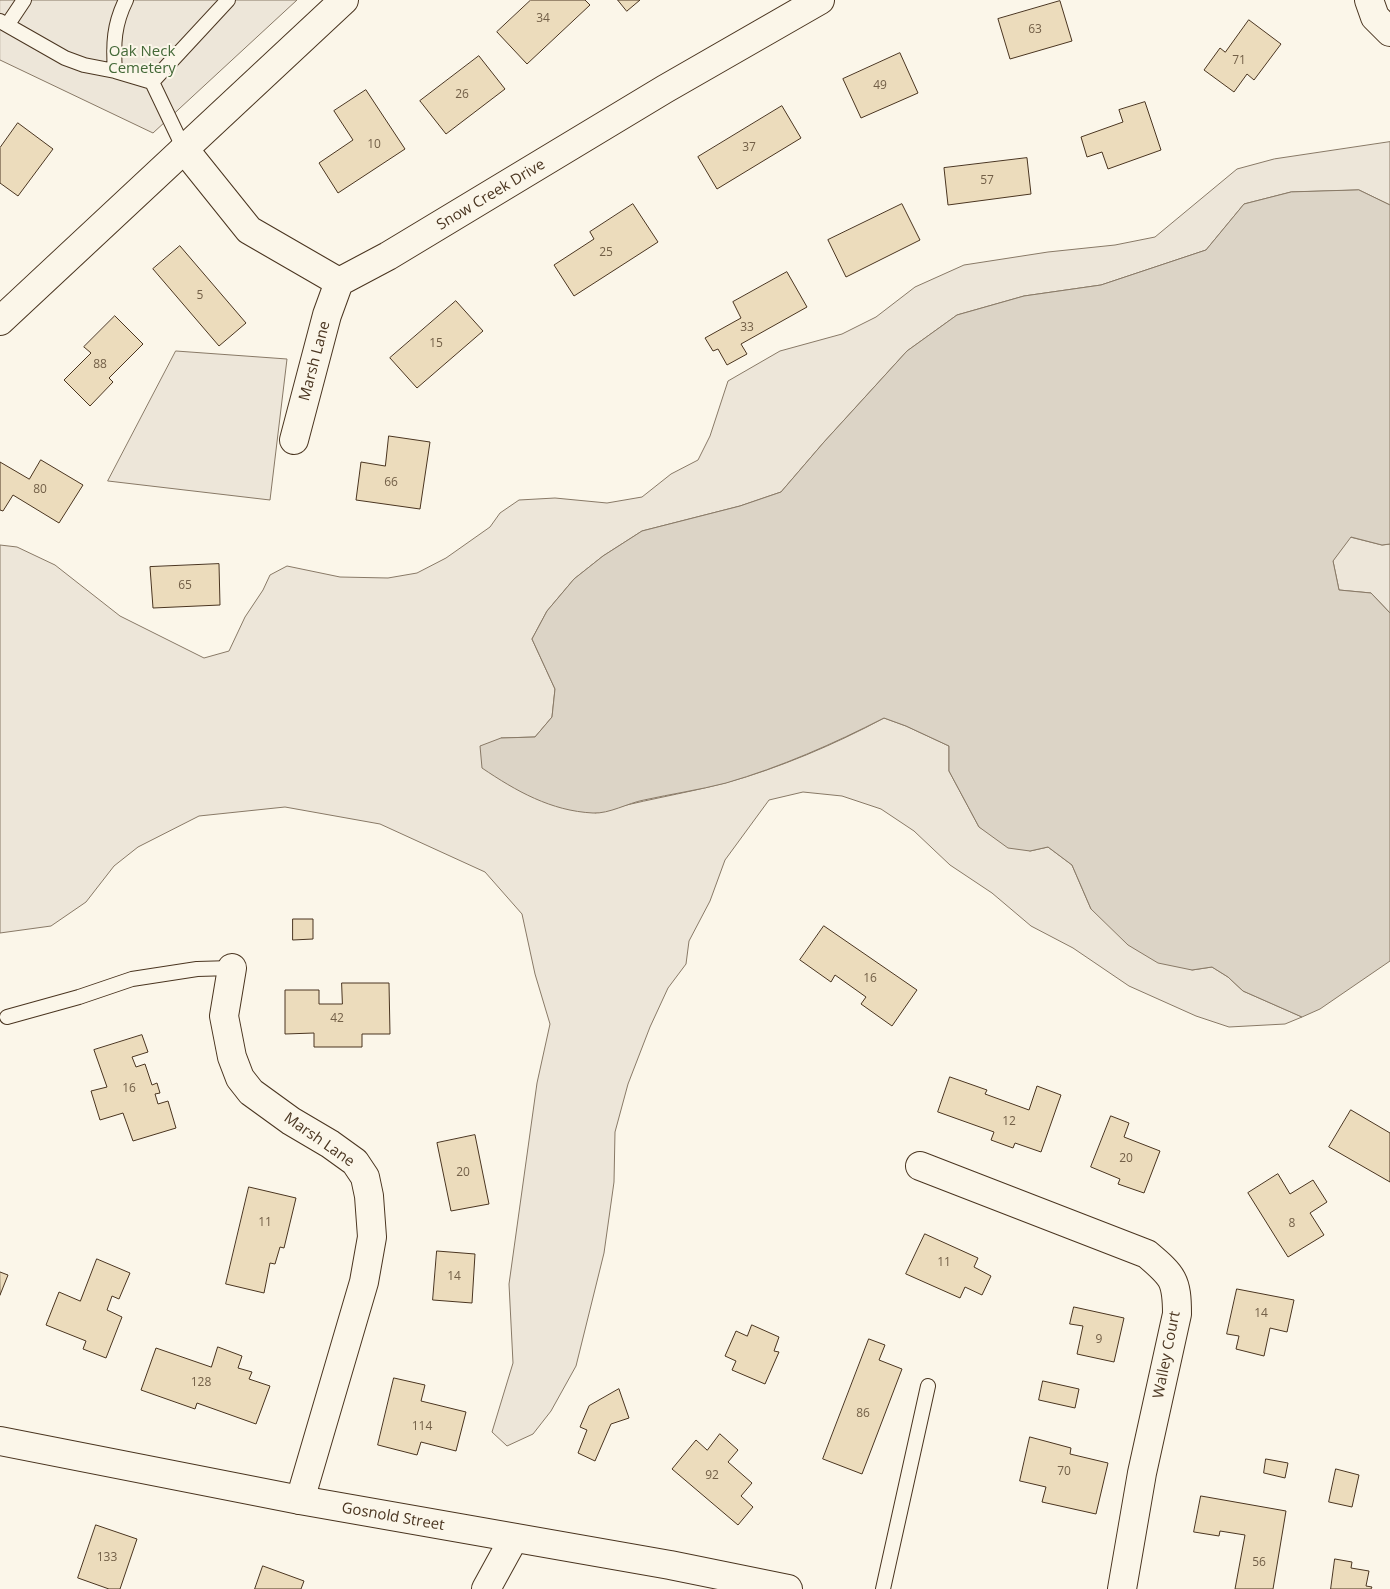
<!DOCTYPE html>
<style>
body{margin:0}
canvas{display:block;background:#fbf6e9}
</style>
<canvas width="1390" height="1589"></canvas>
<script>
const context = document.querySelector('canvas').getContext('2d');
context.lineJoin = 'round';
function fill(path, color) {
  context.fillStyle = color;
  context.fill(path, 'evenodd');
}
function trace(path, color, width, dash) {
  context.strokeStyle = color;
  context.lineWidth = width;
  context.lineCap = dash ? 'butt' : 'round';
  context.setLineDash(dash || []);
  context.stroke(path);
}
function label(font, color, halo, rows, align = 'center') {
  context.font = font + ' "Open Sans",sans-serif';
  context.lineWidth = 4;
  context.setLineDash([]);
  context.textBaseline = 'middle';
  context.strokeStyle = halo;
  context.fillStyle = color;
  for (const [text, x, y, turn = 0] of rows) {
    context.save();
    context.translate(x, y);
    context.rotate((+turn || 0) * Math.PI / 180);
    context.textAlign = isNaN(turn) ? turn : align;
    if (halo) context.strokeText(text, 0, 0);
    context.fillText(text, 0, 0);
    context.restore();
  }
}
const green = new Path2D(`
 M 0,0 L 297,0 L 153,133 L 0,60 Z
 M 1390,142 L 1390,205 L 1359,190 L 1291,192 L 1244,204 L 1206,250 L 1101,285 L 1024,296 L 957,315 L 907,351 L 824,442 L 781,492 L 740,506 L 642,531 L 603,556 L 574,579 L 547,611 L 532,639 L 555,689 L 552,717 L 535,737 L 501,738 L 595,813 C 638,801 682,794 725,783 C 777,769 836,744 884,718 L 906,726 L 949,746 L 949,771 L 979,827 L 1030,851 L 1048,847 L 1072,865 L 1091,909 L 1192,970 L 1212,967 L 1228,977 L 1243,991 L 1302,1017 L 1285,1024 L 1229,1027 L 1196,1016 L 1129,986 L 1073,948 L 1031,926 L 992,893 L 950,865 L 914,831 L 881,809 L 842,796 L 803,792 L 769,800 L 725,860 L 710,901 L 689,941 L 686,964 L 668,988 L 650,1027 L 628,1084 L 615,1132 L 614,1182 L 604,1253 L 576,1366 L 551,1411 L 533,1434 L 507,1446 L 492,1432 L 513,1363 L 509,1284 L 537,1083 L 550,1024 L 535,974 L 522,914 L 485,872 L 380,824 L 285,807 L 199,816 L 138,847 L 114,866 L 86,902 L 51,926 L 0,933 L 0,545 L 17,547 L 55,565 L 120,616 L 204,658 L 229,651 L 245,617 L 263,590 L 270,575 L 287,566 L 340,577 L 388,578 L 417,573 L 446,558 L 490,527 L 500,513 L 519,500 L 555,498 L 607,503 L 642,497 L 671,474 L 698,460 L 710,436 L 728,381 L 780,351 L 842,334 L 876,317 L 915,287 L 964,265 L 1048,252 L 1115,245 L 1155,237 L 1237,169 L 1274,159 Z
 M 176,351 L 287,359 L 270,500 L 108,481 Z
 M 1350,537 L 1382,545 L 1390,544 L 1390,613 L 1371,593 L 1339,590 L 1333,561 Z`);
const water = new Path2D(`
 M 1359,190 L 1390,205 L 1390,544 L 1382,545 L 1351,537 L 1333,561 L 1339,590 L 1371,593 L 1390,613 L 1390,961 L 1320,1009 L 1302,1017 L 1243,991 L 1228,977 L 1212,967 L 1192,970 L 1158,963 L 1128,945 L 1091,909 L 1072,865 L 1048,847 L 1030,851 L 1008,848 L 979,827 L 949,771 L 949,746 L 906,726 L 884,718 C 833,744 781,767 726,783 C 699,790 671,794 644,800 C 628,803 609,814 593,813 C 551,811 516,791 482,768 L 480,746 L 501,738 L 535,737 L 552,717 L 555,689 L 532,639 L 547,611 L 574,579 L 603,556 L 642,531 L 740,506 L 781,492 L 824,442 L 907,351 L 957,315 L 1024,296 L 1101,285 L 1206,250 L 1244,204 L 1291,192 Z`);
const building = new Path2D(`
 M 531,0 L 585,0 L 590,5 L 527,64 L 497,32 Z
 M 618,0 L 640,0 L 627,11 Z
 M 1060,1 L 1072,41 L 1010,59 L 998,19 Z
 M 1249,20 L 1281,44 L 1254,80 L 1247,74 L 1234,92 L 1204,70 L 1220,48 L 1225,52 Z
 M 900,53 L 918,93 L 861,118 L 843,79 Z
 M 479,56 L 505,89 L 446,134 L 420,101 Z
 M 366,90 L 405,149 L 338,193 L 319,163 L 353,140 L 334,111 Z
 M 1145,102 L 1161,150 L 1108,169 L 1102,152 L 1087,157 L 1081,137 L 1123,122 L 1119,110 Z
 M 782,106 L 801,138 L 717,189 L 698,157 Z
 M 18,123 L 53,149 L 18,196 L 0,183 L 0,148 Z
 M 1027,158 L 1031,194 L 948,205 L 944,168 Z
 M 633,204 L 658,242 L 574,296 L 554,265 L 594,239 L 590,232 Z
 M 902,204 L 920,240 L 846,277 L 828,240 Z
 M 180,246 L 246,323 L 219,346 L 153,269 Z
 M 787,272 L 807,307 L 741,344 L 747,354 L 727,365 L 718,349 L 713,351 L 705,338 L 741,318 L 733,302 Z
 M 456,301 L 483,331 L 417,388 L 390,358 Z
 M 115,316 L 143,344 L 109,378 L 113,382 L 90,406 L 64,380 L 91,353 L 84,347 Z
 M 389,436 L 430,442 L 420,509 L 356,500 L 361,462 L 385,466 Z
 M 41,460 L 83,485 L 59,523 L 13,495 L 3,511 L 0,510 L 0,462 L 29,479 Z
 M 219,564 L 220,605 L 153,608 L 150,567 Z
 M 293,919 L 313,919 L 313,939 L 293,940 Z
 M 824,926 L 917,990 L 892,1026 L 861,1004 L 866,997 L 835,975 L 831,982 L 800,960 Z
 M 342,983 L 389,983 L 390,1034 L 362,1034 L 362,1047 L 314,1047 L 314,1033 L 285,1034 L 285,990 L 319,990 L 319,1004 L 342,1004 Z
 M 142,1035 L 148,1052 L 132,1057 L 136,1067 L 145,1064 L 152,1085 L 157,1083 L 160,1093 L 155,1094 L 158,1104 L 168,1101 L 176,1128 L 133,1141 L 123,1113 L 100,1120 L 91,1091 L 107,1087 L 94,1050 Z
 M 950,1077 L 987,1090 L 985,1094 L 1029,1110 L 1037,1086 L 1061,1095 L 1041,1152 L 1015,1143 L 1013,1148 L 991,1140 L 994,1132 L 938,1112 Z
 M 1351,1110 L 1390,1133 L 1390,1182 L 1329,1147 Z
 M 1111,1116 L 1129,1123 L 1124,1137 L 1160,1151 L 1144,1193 L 1118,1184 L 1120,1179 L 1091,1167 Z
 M 475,1135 L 489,1204 L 451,1211 L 437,1143 Z
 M 1278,1174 L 1290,1194 L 1313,1180 L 1327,1202 L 1310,1213 L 1324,1235 L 1288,1257 L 1248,1193 Z
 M 249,1187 L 296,1198 L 284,1248 L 280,1247 L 275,1264 L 270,1263 L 264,1293 L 226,1284 Z
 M 925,1234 L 978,1258 L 974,1267 L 991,1276 L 982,1295 L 965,1287 L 960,1298 L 906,1274 Z
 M 437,1251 L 475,1254 L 472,1303 L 433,1300 Z
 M 97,1259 L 130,1273 L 119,1299 L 112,1296 L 107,1310 L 122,1317 L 106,1358 L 83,1349 L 86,1341 L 46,1325 L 59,1292 L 80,1301 Z
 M 0,1272 L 8,1275 L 0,1295 Z
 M 1237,1289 L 1294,1300 L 1287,1332 L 1270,1328 L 1264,1356 L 1236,1349 L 1239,1336 L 1227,1334 Z
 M 1074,1307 L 1124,1318 L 1114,1362 L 1077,1354 L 1083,1326 L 1070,1324 Z
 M 752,1325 L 779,1337 L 774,1351 L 779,1352 L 765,1384 L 732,1370 L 736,1361 L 725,1356 L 736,1331 L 747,1336 Z
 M 869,1339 L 885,1345 L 879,1360 L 902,1369 L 862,1474 L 823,1459 Z
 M 218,1347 L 242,1356 L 238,1368 L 252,1372 L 249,1379 L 270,1386 L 256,1424 L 197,1403 L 195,1409 L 141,1390 L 156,1348 L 211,1367 Z
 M 394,1378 L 425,1385 L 421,1401 L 466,1412 L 456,1451 L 421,1442 L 417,1455 L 378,1445 Z
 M 1043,1381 L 1079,1389 L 1075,1408 L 1039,1400 Z
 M 619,1389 L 629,1418 L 611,1424 L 595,1461 L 578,1453 L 587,1430 L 580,1427 L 589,1406 Z
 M 720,1434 L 738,1450 L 728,1462 L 752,1483 L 741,1496 L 753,1507 L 738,1525 L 672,1469 L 696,1440 L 707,1450 Z
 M 1030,1437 L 1071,1448 L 1070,1454 L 1108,1463 L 1096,1514 L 1042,1502 L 1046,1487 L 1020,1481 Z
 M 1266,1459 L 1288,1463 L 1285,1478 L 1264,1473 Z
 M 1336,1469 L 1359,1475 L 1352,1507 L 1329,1502 Z
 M 1201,1496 L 1286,1511 L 1273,1589 L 1235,1589 L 1245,1535 L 1220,1531 L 1219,1536 L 1194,1532 Z
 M 96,1525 L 137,1539 L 120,1589 L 109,1589 L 78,1578 Z
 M 1335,1559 L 1352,1562 L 1351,1568 L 1369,1571 L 1366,1586 L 1372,1587 L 1371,1589 L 1331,1589 Z
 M 263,1566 L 304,1581 L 301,1589 L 255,1589 Z`);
const lane = new Path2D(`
 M 0,21 L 65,58 L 84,65 L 115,71 L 152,82 L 228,0
 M 8,24 L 24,0
 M 115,71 C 113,44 114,24 126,0
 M 152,82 L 184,149
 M 7,1017 L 79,997 L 132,979 L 197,969 L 232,968
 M 883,1589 L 928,1386`);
const street = new Path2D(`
 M 1369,0 L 1375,17 L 1390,32
 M 184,149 L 249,230 L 339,282 L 388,256 L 665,89 L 820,0
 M 294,440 L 327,315 L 339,282
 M 232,968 L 224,1016 L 232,1057 L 240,1078 L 251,1092 L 291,1121 L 330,1144 L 355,1162 L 365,1177 L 369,1196 L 372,1237 L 364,1282 L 300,1500
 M 920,1166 L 1147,1254 C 1173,1276 1177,1280 1177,1314 L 1142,1473 L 1122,1589
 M 486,1589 L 514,1538`);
const secondary = new Path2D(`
 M 0,321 L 344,0
 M 0,1441 L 300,1500 L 670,1565 L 788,1589`);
const numberNames = [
 ["34",543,19],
 ["63",1035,30],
 ["71",1239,61],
 ["49",880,86],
 ["26",462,95],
 ["10",374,145],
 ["37",749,148],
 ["57",987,181],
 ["25",606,253],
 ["5",200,296],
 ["33",747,328],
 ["15",436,344],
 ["88",100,365],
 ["66",391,483],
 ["80",40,490],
 ["65",185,586],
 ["16",870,979],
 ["42",337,1019],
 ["16",129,1089],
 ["12",1009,1122],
 ["20",1126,1159],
 ["20",463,1173],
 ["11",265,1223],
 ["8",1292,1224],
 ["11",944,1263],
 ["14",454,1277],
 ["14",1261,1314],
 ["9",1099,1340],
 ["128",201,1383],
 ["86",863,1414],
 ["114",422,1427],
 ["70",1064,1472],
 ["92",712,1476],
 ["133",107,1558],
 ["56",1259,1563]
];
const parkNames = [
 ["Oak Neck",142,52],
 ["Cemetery",142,69]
];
const streetNames = [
 ["Snow Creek Drive",491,195,-31],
 ["Marsh Lane",315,361,-75],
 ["Marsh Lane",319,1140,35],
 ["Walley Court",1167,1355,-79],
 ["Gosnold Street",393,1517,10]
];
fill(green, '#ede6d9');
trace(green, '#887966', 1);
fill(water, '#dcd4c6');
trace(water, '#887966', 1);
fill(building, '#ecdcbc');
trace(building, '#4a3520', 1);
trace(lane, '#4a3520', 16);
trace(street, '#4a3520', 30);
trace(secondary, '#4a3520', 30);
trace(lane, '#fbf6e9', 14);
trace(street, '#fbf6e9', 28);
trace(secondary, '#fbf6e9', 28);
label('12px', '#725f47', null, numberNames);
label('15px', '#436837', '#fbf6e9', parkNames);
label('15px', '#4a3520', '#fbf6e9', streetNames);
</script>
